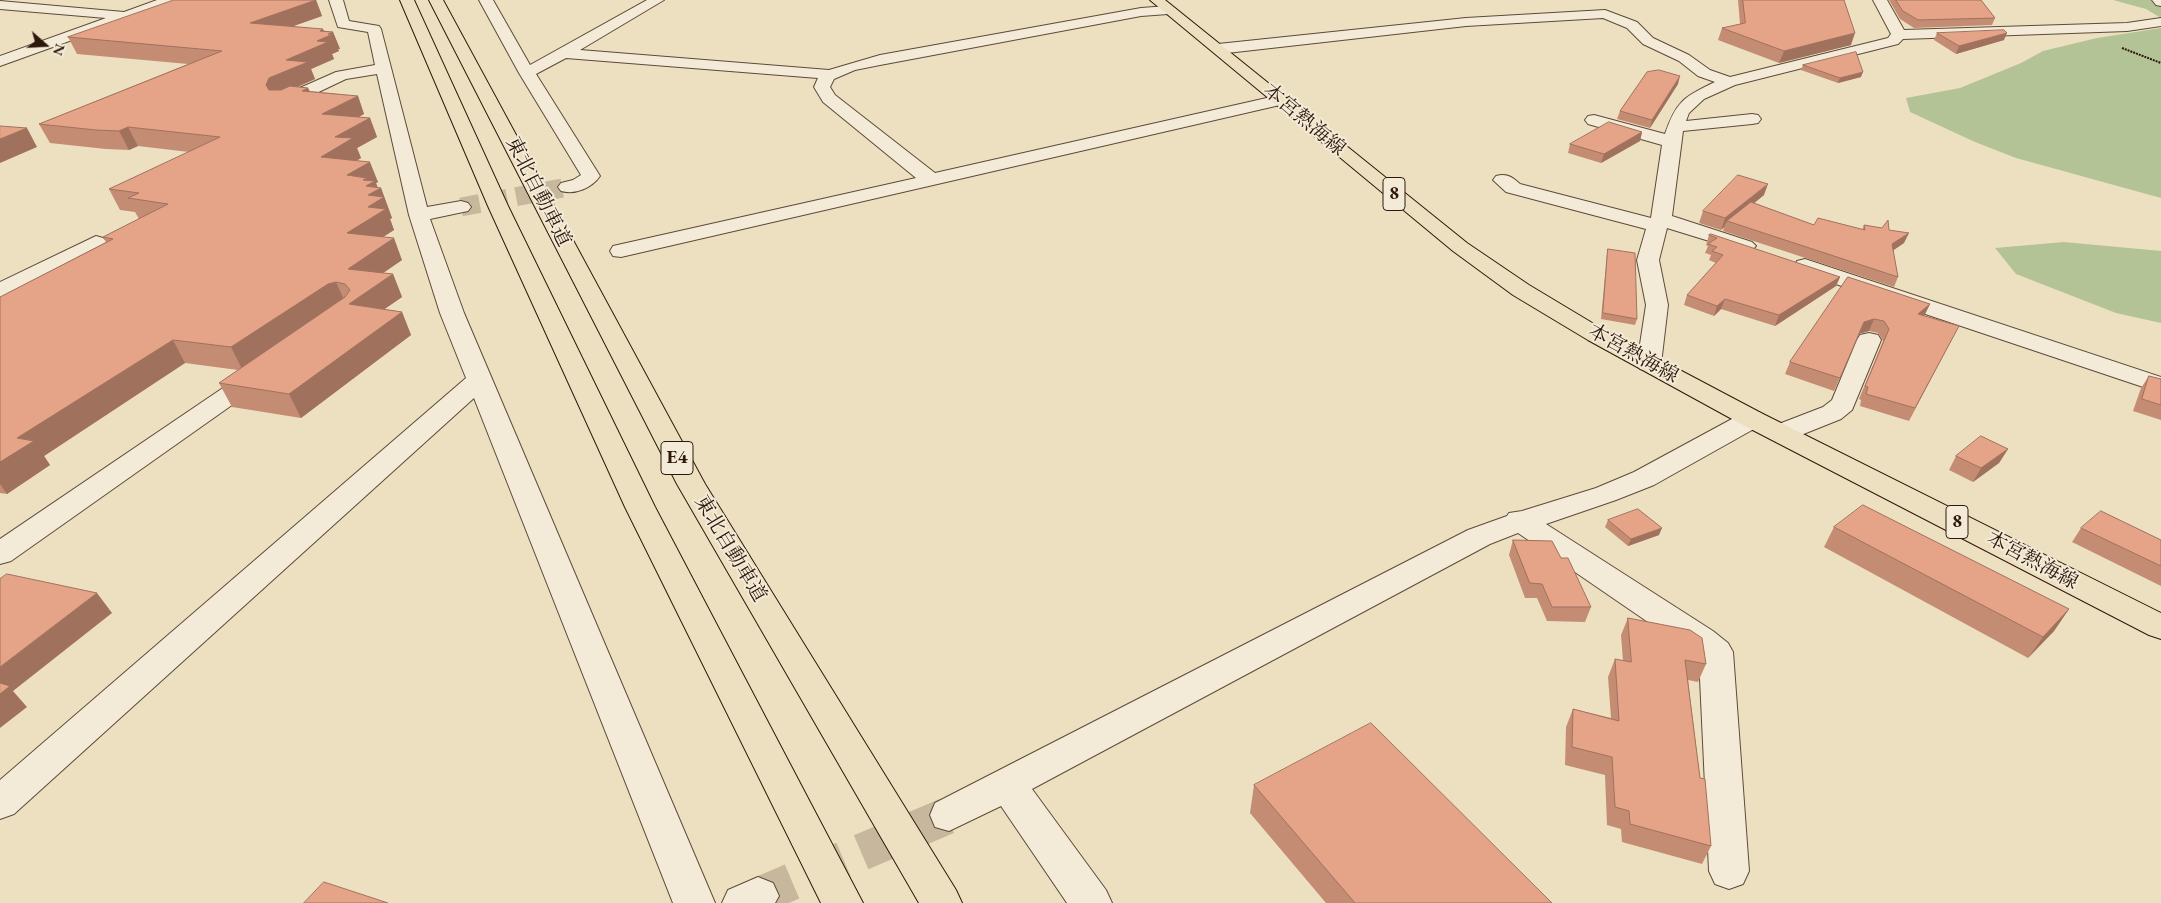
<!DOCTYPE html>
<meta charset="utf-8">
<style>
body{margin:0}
#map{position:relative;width:2161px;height:903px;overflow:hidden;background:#ede0c1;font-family:"EB Garamond",serif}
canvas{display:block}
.north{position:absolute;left:20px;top:20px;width:50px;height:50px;-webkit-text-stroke:4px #f3ebd7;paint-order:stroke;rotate:109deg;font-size:14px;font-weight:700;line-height:20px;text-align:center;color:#2e180c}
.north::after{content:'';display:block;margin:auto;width:18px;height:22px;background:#2e180c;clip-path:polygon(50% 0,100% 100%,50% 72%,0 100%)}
</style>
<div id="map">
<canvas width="2161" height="903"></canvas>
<div class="north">N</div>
</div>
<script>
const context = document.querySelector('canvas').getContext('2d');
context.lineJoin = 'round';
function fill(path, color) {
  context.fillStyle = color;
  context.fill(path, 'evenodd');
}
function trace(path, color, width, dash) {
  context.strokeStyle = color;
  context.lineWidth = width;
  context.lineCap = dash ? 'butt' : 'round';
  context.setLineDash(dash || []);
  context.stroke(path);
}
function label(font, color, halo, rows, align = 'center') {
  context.font = font + ' "EB Garamond","Noto Serif JP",serif';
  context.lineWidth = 4;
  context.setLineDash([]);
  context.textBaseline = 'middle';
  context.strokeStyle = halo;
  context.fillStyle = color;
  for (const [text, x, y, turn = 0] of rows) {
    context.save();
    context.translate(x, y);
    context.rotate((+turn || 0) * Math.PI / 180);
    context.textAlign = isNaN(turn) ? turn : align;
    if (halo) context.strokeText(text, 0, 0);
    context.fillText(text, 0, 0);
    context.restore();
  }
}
const green = new Path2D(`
 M 2113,0 L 2161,0 L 2161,18 L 2146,9 Z
 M 2161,28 L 2161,198 L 2016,158 L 1975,142 L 1910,112 L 1906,98 L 1960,88 L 2021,63 L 2043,51 L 2097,38 Z
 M 2064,242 L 2161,251 L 2161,323 L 2116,313 L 2016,274 L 1995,248 Z`);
const minorTunnelFar1 = new Path2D(`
 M 461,207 L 568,187`);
const minorTunnel = new Path2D(`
 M 758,896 L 949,815`);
const path = new Path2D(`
 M 2122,48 L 2161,63`);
const minor = new Path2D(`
 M 157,0 L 177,0 L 175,3 L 0,66 L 0,56 L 106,18 L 0,9 L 0,1 L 124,12 Z
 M 329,0 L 343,0 L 349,21 L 379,26 L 381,29 L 427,207 L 461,201 L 468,203 L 471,207 L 468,211 L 430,219 L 464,313 L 715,903 L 673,903 L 474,398 L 14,814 L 0,819 L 0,780 L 466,378 L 440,313 L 409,215 L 377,74 L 346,79 L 289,106 L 277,106 L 275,102 L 277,98 L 336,72 L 375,65 L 368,32 L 338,27 Z
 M 479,0 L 493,0 L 530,65 L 647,0 L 664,0 L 580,50 L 829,70 L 880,55 L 1141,8 L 1168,6 L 1175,10 L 1168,14 L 1141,16 L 880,65 L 855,70 L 834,79 L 830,87 L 835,95 L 935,173 L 1280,95 L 1286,96 L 1288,100 L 1286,104 L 1280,105 L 621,257 L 613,256 L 610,251 L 613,246 L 916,178 L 823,102 L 814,87 L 818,78 L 566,58 L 536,74 L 600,176 C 592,188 575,195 561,191 L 558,187 L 561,183 L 573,180 L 581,175 L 519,73 Z
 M 1873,0 L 1887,0 L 1904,30 L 2127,23 L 2161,18 L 2161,26 L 2127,31 L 1903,39 L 1898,44 L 1735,85 L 1704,99 L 1689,113 L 1686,121 L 1752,114 L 1758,115 L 1761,119 L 1758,123 L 1752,124 L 1683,131 L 1672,216 L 1752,242 L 1756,246 L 1752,250 L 1745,252 L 1667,228 L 1659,260 L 1668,305 L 1661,364 L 1658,369 L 1649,371 L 1640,369 L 1637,364 L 1646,305 L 1637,260 L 1646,229 L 1506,192 L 1493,180 L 1496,176 C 1507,173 1512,177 1520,184 L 1651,218 L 1662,145 L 1588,124 L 1585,120 L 1588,116 L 1594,115 L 1665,134 C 1676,102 1683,97 1715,82 L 1698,76 L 1679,61 L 1643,44 L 1627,28 L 1603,18 L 1466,26 L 1218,54 L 1210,49 L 1218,44 L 1466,18 L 1605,10 L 1637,22 L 1653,38 L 1689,55 L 1710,70 L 1730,77 L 1888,38 L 1891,34 Z
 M 2152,0 L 2161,0 L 2161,6 L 2156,5 Z
 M 96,236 L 103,238 L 107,242 L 103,246 L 8,296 L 0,298 L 0,282 Z
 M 1805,259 L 2161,377 L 2161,393 L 1797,271 L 1794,266 L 1797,261 Z
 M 1869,333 L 1878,335 L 1881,340 L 1852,410 L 1841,419 L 1791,439 L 1781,441 L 1771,439 L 1768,433 L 1771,427 L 1823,407 L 1832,400 L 1857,340 L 1860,335 Z
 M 257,368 L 266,371 L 270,376 L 266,381 L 11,561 L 0,564 L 0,539 L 248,371 Z
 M 1752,411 L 1761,413 L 1765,419 L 1761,425 L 1654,485 L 1616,500 L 1546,524 L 1713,631 L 1728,643 L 1733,652 L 1749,871 L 1743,884 L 1729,889 L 1715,884 L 1709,871 L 1699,657 L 1518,533 L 1490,544 L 1032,789 L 1106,890 L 1112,903 L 1067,903 L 1001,806 L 949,831 L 935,827 L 930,815 L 935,803 L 1468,530 L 1507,516 L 1509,513 L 1522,511 L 1596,488 L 1634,472 L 1743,413 Z
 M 758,877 L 773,883 L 779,896 L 775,903 L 722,903 L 728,890 Z`);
const major = new Path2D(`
 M 1150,0 L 1165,0 L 1467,243 L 1529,285 L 1604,330 L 1761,413 L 2161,613 L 2161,639 L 2149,635 L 1743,425 L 1588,340 L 1513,295 L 1453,251 Z`);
const highway = new Path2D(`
 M 400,0 L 414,0 L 508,206 L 655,507 L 863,903 L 821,903 L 625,507 L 488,206 Z
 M 429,0 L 443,0 L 705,484 L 956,890 L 962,903 L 919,903 L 677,484 Z`);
const wall = new Path2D(`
 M 316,0 L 322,16 L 293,26 L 333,32 L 340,49 L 338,49 L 339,51 L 332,54 L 334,59 L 311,69 L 315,79 L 298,87 L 308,88 L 310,91 L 358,96 L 364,114 L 359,117 L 370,118 L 377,137 L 357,148 L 361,158 L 356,161 L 378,182 L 376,183 L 378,188 L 381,188 L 392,218 L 390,219 L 394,230 L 383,237 L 402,260 L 383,273 L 393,274 L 402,297 L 384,309 L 402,312 L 411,335 L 301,418 L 232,407 L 219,383 L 238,370 L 185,363 L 44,456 L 50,465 L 7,494 L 0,493 L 0,297 L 106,242 L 103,237 L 139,219 L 135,212 L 120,210 L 109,189 L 189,152 L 138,146 L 129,150 L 106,149 L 50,143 L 39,124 L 188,64 L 77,54 L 68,37 Z
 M 1738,0 L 1844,0 L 1851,45 L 1779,63 L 1718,40 L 1722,28 L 1740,24 Z
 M 1889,0 L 1981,0 L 1995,18 L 1992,25 L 1914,28 L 1900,19 Z
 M 1937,33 L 2004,40 L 1956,54 L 1934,40 Z
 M 1803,65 L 1861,77 L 1838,83 L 1801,70 Z
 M 1678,84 L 1650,128 L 1617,119 L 1620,111 Z
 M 1642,132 L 1640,141 L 1601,163 L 1568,153 L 1570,144 Z
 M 1764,195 L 1754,203 L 1814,225 L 1862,230 L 1864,225 L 1889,230 L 1904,243 L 1893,250 L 1898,277 L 1894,287 L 1723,231 L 1724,227 L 1721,230 L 1699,223 L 1703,211 Z
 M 1709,235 L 1840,277 L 1836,286 L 1775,326 L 1721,309 L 1714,316 L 1684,305 L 1687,295 L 1716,263 L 1709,260 L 1711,255 L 1705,253 L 1708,246 L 1706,245 Z
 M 1608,249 L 1637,319 L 1635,325 L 1601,319 L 1607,255 Z
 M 1848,277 L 1930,304 L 1924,316 L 1959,326 L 1909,421 L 1860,406 L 1861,400 L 1859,399 L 1883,341 L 1878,333 L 1869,331 L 1859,334 L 1834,391 L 1785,374 L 1790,362 Z
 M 2149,376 L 2161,379 L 2161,420 L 2133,411 L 2141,388 Z
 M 2008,449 L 1999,463 L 1973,482 L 1949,470 L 1956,456 Z
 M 1608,520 L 1659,535 L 1628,546 L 1605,527 Z
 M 1834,527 L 2069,609 L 2054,631 L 2028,658 L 1824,547 Z
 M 2081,528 L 2161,540 L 2161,586 L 2072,542 Z
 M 1513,540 L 1561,558 L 1591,607 L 1585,622 L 1547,621 L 1537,598 L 1525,598 L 1509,555 Z
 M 1628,618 L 1706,664 L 1698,682 L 1688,680 L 1700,778 L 1711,846 L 1702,864 L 1622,842 L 1621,829 L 1607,825 L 1605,775 L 1565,765 L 1566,727 L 1573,709 L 1611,718 L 1608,677 L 1615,659 L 1623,661 L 1621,635 Z
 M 1254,785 L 1552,903 L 1326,903 L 1250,813 Z`);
const shadedWall = new Path2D(`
 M 316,0 L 322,16 L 257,39 L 250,23 Z
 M 323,29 L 327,37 L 328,34 L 333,32 L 340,49 L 338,49 L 339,51 L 332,54 L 334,59 L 311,69 L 315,79 L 276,96 L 273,103 L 266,85 L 269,78 L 286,60 L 317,41 L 320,31 Z
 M 1855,33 L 1851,45 L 1779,63 L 1784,51 Z
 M 2007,33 L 2004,40 L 1956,54 L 1959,46 Z
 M 1863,72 L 1861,77 L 1838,83 L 1840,78 Z
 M 1680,76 L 1678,84 L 1650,128 L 1652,120 Z
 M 308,88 L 315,106 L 302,91 Z
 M 358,96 L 364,114 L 330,132 L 322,114 Z
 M 370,118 L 377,137 L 357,148 L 361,158 L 329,177 L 321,157 L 335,137 Z
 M 128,127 L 138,146 L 129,150 L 119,131 Z
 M 27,128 L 37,147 L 0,163 L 0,139 Z
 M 1642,132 L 1640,141 L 1601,163 L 1604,154 Z
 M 370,162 L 378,182 L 376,183 L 378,189 L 381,188 L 392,218 L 390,219 L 394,230 L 356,254 L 347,233 L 347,175 Z
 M 1768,184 L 1764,195 L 1731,222 L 1727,221 L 1724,227 L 1721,230 L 1725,218 Z
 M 1909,233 L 1904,243 L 1888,254 L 1892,244 Z
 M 394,238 L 402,260 L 357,291 L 348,269 Z
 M 393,274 L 402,297 L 359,327 L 349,304 Z
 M 1840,277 L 1836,286 L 1775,326 L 1779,315 Z
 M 336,282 L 346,304 L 243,371 L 231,347 L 328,284 Z
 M 1725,299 L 1721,309 L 1714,316 L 1717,306 Z
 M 1930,304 L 1924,316 L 1918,314 Z
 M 402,312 L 411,335 L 301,418 L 289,394 Z
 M 1874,319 L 1869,331 L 1858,334 L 1864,322 Z
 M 173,340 L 185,363 L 44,456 L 50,465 L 7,494 L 0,484 L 0,462 L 17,438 Z
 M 2008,449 L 1999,463 L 1973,482 L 1981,468 Z
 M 1662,528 L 1659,535 L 1628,546 L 1631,539 Z
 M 97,593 L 112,613 L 13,691 L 27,707 L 0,728 L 0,667 Z
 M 2069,609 L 2054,631 L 2028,658 L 2043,637 Z`);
const building = new Path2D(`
 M 174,0 L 316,0 L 250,23 L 323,29 L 320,31 L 333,32 L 328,34 L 333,34 L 317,41 L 328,42 L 286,60 L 308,62 L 269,78 L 266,85 L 269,90 L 281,90 L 290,86 L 308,88 L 302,91 L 358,96 L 322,114 L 370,118 L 335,137 L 353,138 L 321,157 L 370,162 L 347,175 L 367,178 L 363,180 L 375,181 L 366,186 L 381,188 L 368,195 L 384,197 L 368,207 L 386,209 L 347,233 L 394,238 L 348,269 L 393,274 L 349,304 L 402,312 L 289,394 L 219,383 L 345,297 L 350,290 L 345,284 L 336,282 L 328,284 L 231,347 L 173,340 L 17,438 L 34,441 L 0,462 L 0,297 L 113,239 L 103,237 L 168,204 L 128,198 L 139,193 L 109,189 L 220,137 L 128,127 L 119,131 L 96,130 L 39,124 L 222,51 L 68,37 Z
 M 1743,0 L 1844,0 L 1855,33 L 1784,51 L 1722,28 L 1745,23 Z
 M 1896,0 L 1981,0 L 1995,18 L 1918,20 L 1903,11 Z
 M 2004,30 L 2007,33 L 1959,46 L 1937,33 Z
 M 1856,52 L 1863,72 L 1840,78 L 1803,65 Z
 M 1659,70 L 1680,76 L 1652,120 L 1620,111 L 1647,72 Z
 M 1609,122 L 1642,132 L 1604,154 L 1570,144 Z
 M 0,126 L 27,128 L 0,139 Z
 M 1738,175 L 1768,184 L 1725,218 L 1703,211 Z
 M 1751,202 L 1814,225 L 1818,218 L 1865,230 L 1864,225 L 1882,228 L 1888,220 L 1889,230 L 1909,233 L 1892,244 L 1898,277 L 1727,221 Z
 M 1711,234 L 1840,277 L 1779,315 L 1725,299 L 1717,306 L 1687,295 L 1723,255 L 1712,251 L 1717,247 L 1708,244 L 1717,238 L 1709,235 Z
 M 1608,249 L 1635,253 L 1637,319 L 1603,313 Z
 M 1848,277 L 1930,304 L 1918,314 L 1959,326 L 1915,408 L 1866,394 L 1868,387 L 1865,386 L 1889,329 L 1884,321 L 1874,319 L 1864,322 L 1840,378 L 1790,362 Z
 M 2149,376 L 2161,379 L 2161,405 L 2142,399 Z
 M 1981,436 L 2008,449 L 1981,468 L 1956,456 Z
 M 1863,505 L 2069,609 L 2043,637 L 1834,527 Z
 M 1638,509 L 1662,528 L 1631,539 L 1608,520 Z
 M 2101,511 L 2161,540 L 2161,566 L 2081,528 Z
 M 1513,540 L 1552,541 L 1561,558 L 1568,558 L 1591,607 L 1552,607 L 1542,584 L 1530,583 Z
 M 7,574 L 97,593 L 0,667 L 0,579 Z
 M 1628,618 L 1690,630 L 1702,638 L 1706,664 L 1685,660 L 1700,778 L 1705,779 L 1711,846 L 1630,824 L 1629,811 L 1615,807 L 1612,757 L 1572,747 L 1573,709 L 1619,721 L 1615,659 L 1631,662 Z
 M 0,683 L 10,686 L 0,694 Z
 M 1371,723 L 1552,903 L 1355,903 L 1254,785 Z
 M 324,882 L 388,903 L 304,903 Z`);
const shields = [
 [1394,194,22],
 [677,458,32],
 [1957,522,22]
];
const shieldNames = [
 ["8",1394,194],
 ["E4",677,458],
 ["8",1957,522]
];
const streetNames = [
 ["本宮熱海線",1304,120,40],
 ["東北自動車道",538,192,63],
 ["本宮熱海線",1633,354,29],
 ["東北自動車道",730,549,59],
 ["本宮熱海線",2032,561,28]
];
fill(green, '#b4c396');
trace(minorTunnelFar1, '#c7b89d', 19, [19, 9]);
trace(minorTunnel, '#c7b89d', 37, [37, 19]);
trace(minor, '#5e4a39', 2);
trace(major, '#2e180c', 2);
trace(highway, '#2e180c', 2);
trace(path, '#2e180c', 2, [2, 1]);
fill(minor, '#f3ebd7');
fill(major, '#ede0c1');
fill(highway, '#ede0c1');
fill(wall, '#c58c74');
fill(shadedWall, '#a0725e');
fill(building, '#e5a387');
trace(building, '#a0725e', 1);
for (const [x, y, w] of shields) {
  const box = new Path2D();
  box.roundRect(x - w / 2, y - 16.5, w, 33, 4);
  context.fillStyle = '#f3ebd7';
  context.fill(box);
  trace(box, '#2e180c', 1);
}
label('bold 19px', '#2e180c', null, shieldNames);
label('20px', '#2e180c', '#f3ebd7', streetNames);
</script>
